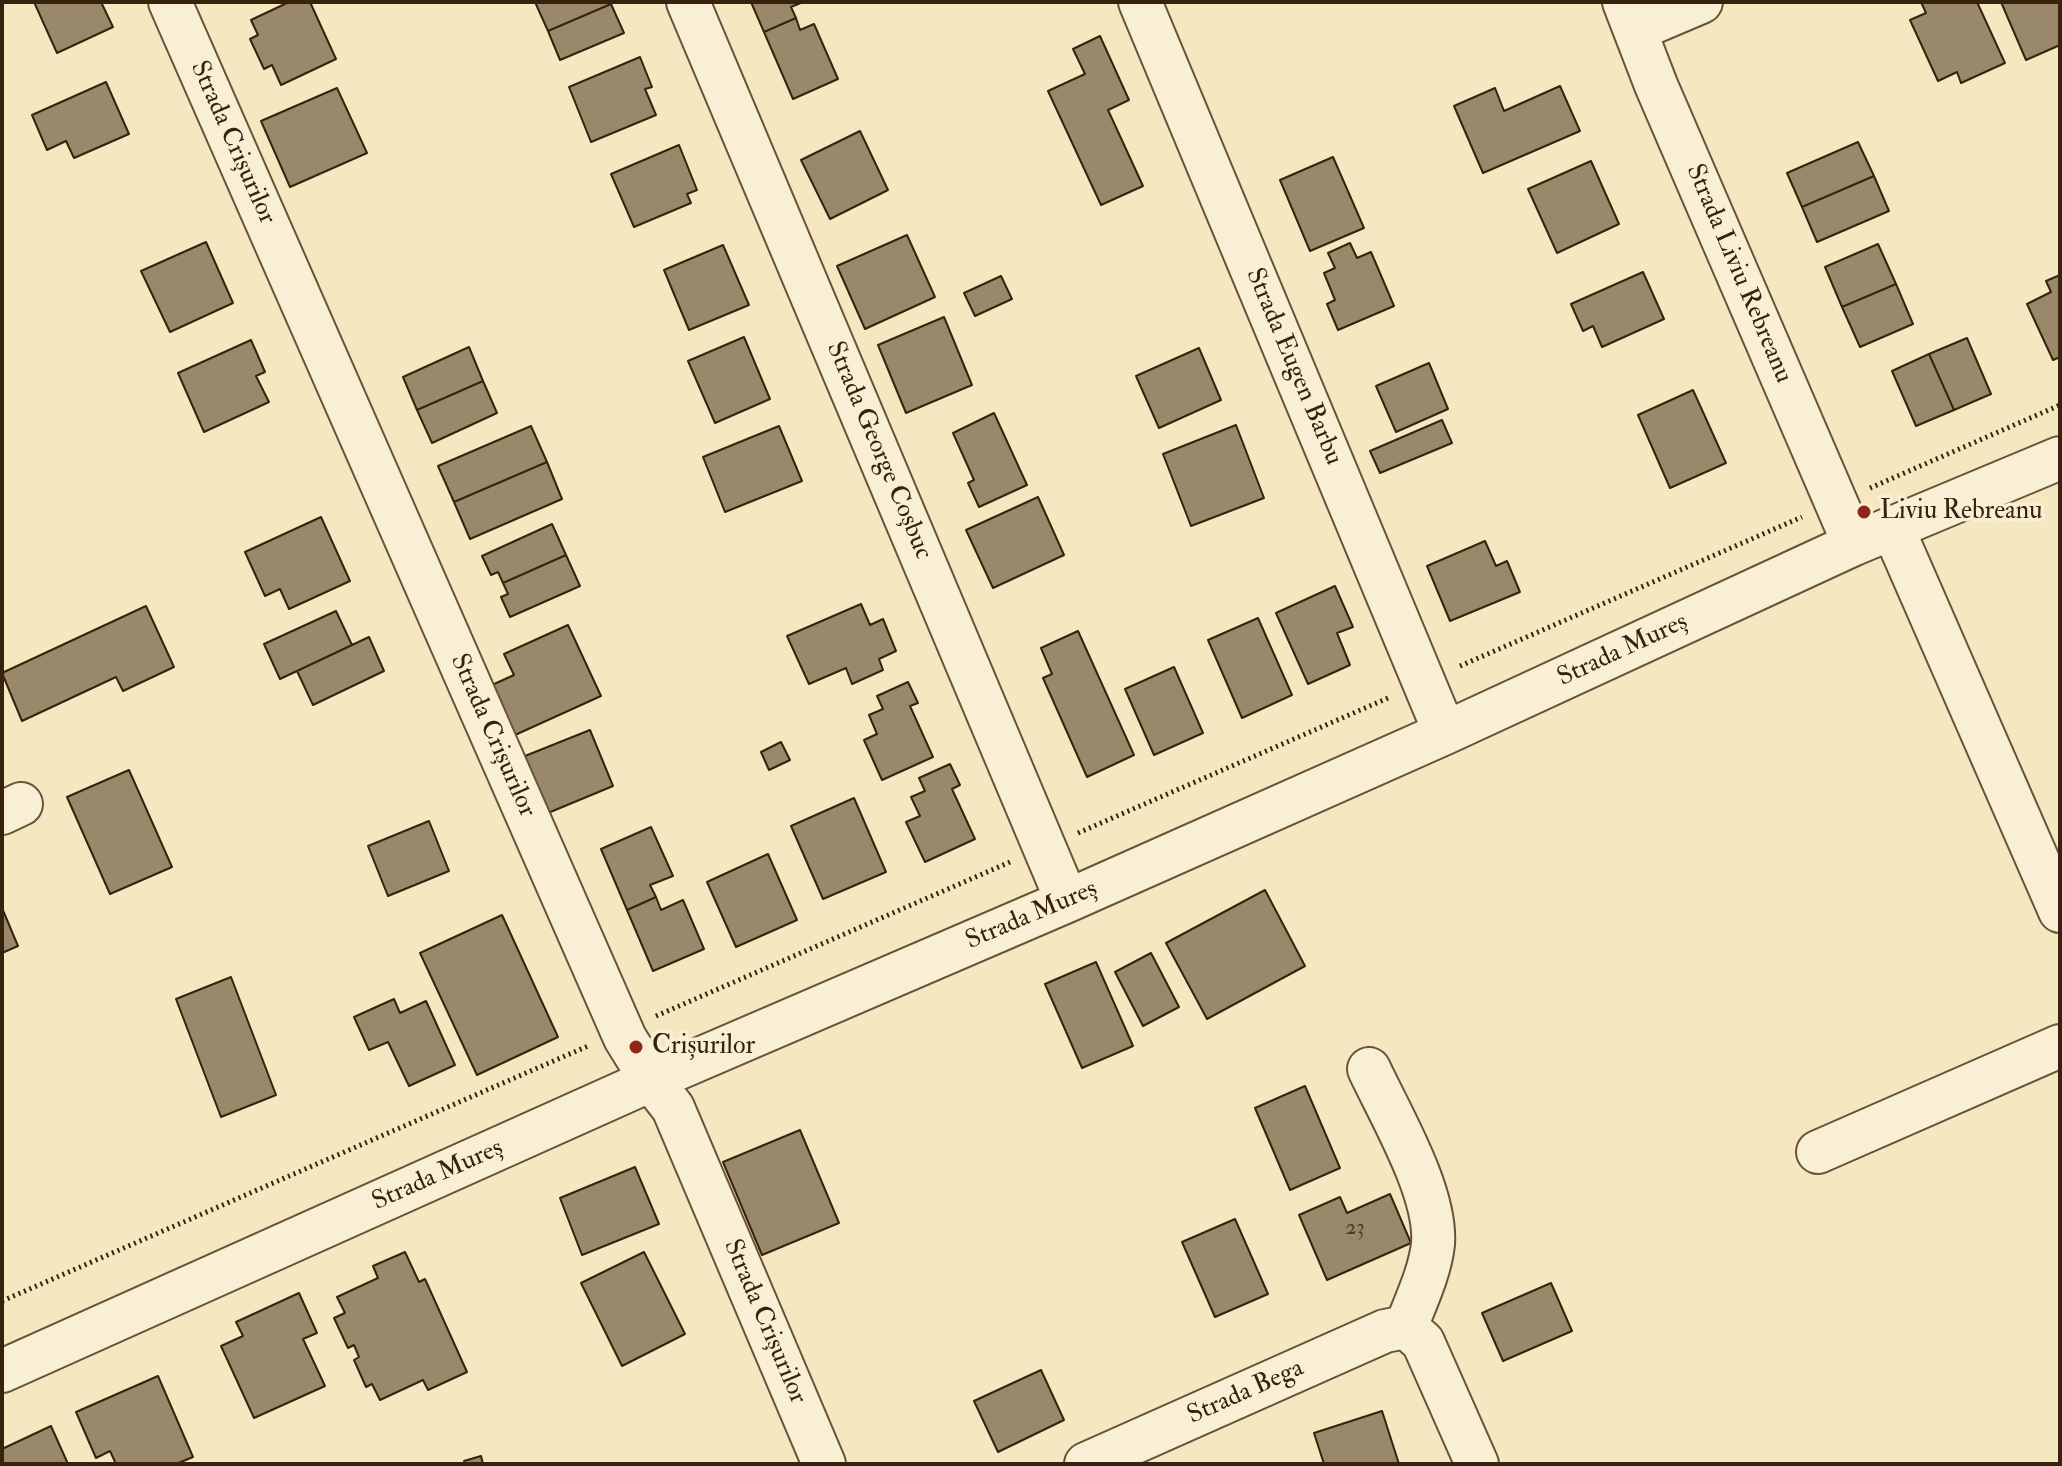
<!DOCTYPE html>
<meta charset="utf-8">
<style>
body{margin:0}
#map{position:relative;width:2062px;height:1466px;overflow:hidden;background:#f5e7bf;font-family:"IM FELL Double Pica",serif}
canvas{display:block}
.frame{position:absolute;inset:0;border:4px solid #36220d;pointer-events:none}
</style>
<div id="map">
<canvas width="2062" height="1466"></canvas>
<div class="frame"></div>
</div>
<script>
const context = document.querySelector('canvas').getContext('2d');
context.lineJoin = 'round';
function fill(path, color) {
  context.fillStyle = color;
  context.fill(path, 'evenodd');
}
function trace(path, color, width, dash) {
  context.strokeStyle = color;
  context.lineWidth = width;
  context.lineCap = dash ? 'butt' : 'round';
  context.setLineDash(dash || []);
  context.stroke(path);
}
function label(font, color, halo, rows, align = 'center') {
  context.font = font + ' "IM FELL Double Pica",serif';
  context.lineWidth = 7;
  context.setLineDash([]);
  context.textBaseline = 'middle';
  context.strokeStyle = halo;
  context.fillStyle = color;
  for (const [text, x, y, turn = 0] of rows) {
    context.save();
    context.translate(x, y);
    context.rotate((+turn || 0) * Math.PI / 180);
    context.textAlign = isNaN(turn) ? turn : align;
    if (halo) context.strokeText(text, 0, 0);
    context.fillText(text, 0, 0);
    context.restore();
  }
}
const building = new Path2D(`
 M 34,2 L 101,2 L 113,27 L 57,53 Z
 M 289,2 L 310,2 L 336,59 L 281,85 L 272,65 L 264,69 L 250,39 L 258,35 L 251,20 Z
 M 535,2 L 610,2 L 611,4 L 548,31 Z
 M 751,2 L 803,2 L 791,7 L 796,18 L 764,32 Z
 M 1921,2 L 1977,2 L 2005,63 L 1961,83 L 1957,72 L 1938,81 L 1910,20 L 1926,13 Z
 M 2001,2 L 2060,2 L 2060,45 L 2026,60 Z
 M 611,4 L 624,33 L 560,60 L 548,31 Z
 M 796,18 L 800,30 L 814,24 L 838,79 L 793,99 L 764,32 Z
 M 1100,36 L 1129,100 L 1108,110 L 1143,186 L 1101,205 L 1048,91 L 1085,74 L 1073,49 Z
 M 640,57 L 652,87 L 645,89 L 656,115 L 591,142 L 569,87 Z
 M 106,82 L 129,134 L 74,158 L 66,141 L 47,150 L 32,115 Z
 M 1560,86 L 1580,131 L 1483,173 L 1454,106 L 1495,88 L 1504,111 Z
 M 337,88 L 367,153 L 290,187 L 261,121 Z
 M 860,131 L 888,190 L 830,219 L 801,160 Z
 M 1858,142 L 1874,176 L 1802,207 L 1787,173 Z
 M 679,145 L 697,190 L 687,194 L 691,203 L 634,227 L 611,174 Z
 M 1333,157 L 1364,228 L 1310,251 L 1280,180 Z
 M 1591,161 L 1619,224 L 1557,253 L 1528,189 Z
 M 1874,176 L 1889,211 L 1817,242 L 1802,207 Z
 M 907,235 L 935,297 L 865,329 L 837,266 Z
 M 206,242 L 233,303 L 170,332 L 141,271 Z
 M 1350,243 L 1357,258 L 1371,252 L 1394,306 L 1338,330 L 1327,304 L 1335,300 L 1324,273 L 1335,268 L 1328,253 Z
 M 1878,244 L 1896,284 L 1842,307 L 1825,267 Z
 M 723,245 L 749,305 L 689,330 L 664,270 Z
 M 1643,272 L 1664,319 L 1602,347 L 1593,326 L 1583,331 L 1571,304 Z
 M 2060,275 L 2060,357 L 2053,360 L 2027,304 L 2051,292 L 2046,281 Z
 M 1001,276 L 1012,299 L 975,316 L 964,293 Z
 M 1896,284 L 1913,324 L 1860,347 L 1842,307 Z
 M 944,317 L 972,385 L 906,413 L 878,345 Z
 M 744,337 L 770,399 L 715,423 L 688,361 Z
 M 1967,338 L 1991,394 L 1954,410 L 1929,354 Z
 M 251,340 L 265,372 L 256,376 L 269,402 L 204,432 L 178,373 Z
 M 469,347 L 483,381 L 417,410 L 403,377 Z
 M 1199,348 L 1221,400 L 1159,428 L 1136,376 Z
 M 1929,354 L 1954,410 L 1916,426 L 1892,371 Z
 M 1429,363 L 1448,409 L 1396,432 L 1376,386 Z
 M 483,381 L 497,413 L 432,443 L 417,410 Z
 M 1693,390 L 1726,463 L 1670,488 L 1638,415 Z
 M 994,413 L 1027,485 L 979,507 L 968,483 L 974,480 L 953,433 Z
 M 1442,420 L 1452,443 L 1380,473 L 1370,451 Z
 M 1236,425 L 1264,498 L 1191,526 L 1163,454 Z
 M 531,426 L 547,462 L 454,502 L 438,466 Z
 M 779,426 L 802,481 L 725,512 L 703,457 Z
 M 547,462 L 562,499 L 470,539 L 454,502 Z
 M 1038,497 L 1064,555 L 993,588 L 966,530 Z
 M 321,517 L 350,581 L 289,609 L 280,589 L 265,596 L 245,552 Z
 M 552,524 L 566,555 L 503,583 L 498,572 L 491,575 L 482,556 Z
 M 1485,541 L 1496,566 L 1507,561 L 1520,592 L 1450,621 L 1427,566 Z
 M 566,555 L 580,586 L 510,617 L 501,597 L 508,594 L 503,583 Z
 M 1335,586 L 1353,627 L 1337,633 L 1350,665 L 1308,684 L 1276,613 Z
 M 861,604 L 870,625 L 883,619 L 896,651 L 879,659 L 883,670 L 852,684 L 846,668 L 809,684 L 787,636 Z
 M 146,606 L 174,667 L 123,691 L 116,677 L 22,721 L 2,673 Z
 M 336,611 L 352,645 L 280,679 L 264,644 Z
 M 1258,618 L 1292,695 L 1242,718 L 1208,640 Z
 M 568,625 L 601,696 L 515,735 L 492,685 L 514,675 L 504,654 Z
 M 1078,631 L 1134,755 L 1087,777 L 1043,678 L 1052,674 L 1041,648 Z
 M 369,637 L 384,671 L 313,705 L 297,671 Z
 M 1174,667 L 1203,733 L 1154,755 L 1125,689 Z
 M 908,682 L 918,703 L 910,706 L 933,757 L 882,780 L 864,740 L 877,734 L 869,715 L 883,709 L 877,696 Z
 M 590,730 L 613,786 L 548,813 L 525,756 Z
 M 781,742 L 790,760 L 769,770 L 761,752 Z
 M 950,764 L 960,785 L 952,789 L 975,839 L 925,862 L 906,822 L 920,816 L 911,797 L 925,791 L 919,778 Z
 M 129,770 L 172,867 L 110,894 L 67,797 Z
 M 854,798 L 886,872 L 823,899 L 791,826 Z
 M 429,821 L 449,871 L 388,896 L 368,846 Z
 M 651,827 L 673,876 L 650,885 L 656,897 L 627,910 L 601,849 Z
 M 768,854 L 797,920 L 736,947 L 707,882 Z
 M 1265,890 L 1305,966 L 1207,1019 L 1166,943 Z
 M 656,897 L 661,910 L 683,900 L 704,949 L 653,971 L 627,910 Z
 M 2,908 L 18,946 L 2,953 Z
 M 502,915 L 558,1037 L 477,1075 L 420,953 Z
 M 1151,953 L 1179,1007 L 1143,1026 L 1115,972 Z
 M 1096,962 L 1133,1046 L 1082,1068 L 1045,984 Z
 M 231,977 L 276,1095 L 221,1117 L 176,999 Z
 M 394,999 L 400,1013 L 426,1001 L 455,1065 L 409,1086 L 388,1042 L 369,1050 L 354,1017 Z
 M 1305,1086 L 1340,1168 L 1290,1190 L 1255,1108 Z
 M 800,1130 L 839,1223 L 762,1255 L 723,1162 Z
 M 635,1167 L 659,1224 L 582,1255 L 560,1198 Z
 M 1390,1194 L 1411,1243 L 1327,1280 L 1299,1215 L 1340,1197 L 1347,1213 Z
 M 1235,1219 L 1268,1294 L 1215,1317 L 1182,1242 Z
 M 405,1252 L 419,1282 L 425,1279 L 467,1372 L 428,1390 L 423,1380 L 380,1400 L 372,1384 L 366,1387 L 354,1360 L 359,1357 L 354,1345 L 348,1348 L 334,1318 L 345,1313 L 337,1297 L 378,1278 L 373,1266 Z
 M 644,1252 L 685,1334 L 622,1366 L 581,1283 Z
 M 1551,1283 L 1572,1331 L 1503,1361 L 1482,1313 Z
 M 299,1293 L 317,1333 L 303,1339 L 325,1386 L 254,1418 L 221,1346 L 243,1336 L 236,1322 Z
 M 1041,1370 L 1064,1420 L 998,1452 L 974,1401 Z
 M 158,1376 L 193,1457 L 176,1464 L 116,1464 L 110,1451 L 96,1458 L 76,1412 Z
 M 1382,1411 L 1399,1464 L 1324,1464 L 1314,1433 Z
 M 51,1426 L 68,1464 L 2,1464 L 2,1449 Z
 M 481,1456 L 483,1464 L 465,1464 L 464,1461 Z`);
const path = new Path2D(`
 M 1870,488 L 2060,405
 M 1460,666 L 1802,517
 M 1078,833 L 1388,698
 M 656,1016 L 1010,862
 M 2,1301 L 588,1046`);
const minor = new Path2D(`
 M 170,2 L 625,1038 L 651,1080 L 673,1108 L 824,1464
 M 688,2 L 1067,901
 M 1140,2 L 1445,733
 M 1624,2 L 1656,85 L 1854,544
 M 1635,30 L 1701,2
 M 1893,529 L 2060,911
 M 2,813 L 21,804
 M 1369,1069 C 1391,1116 1437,1193 1433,1244 C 1430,1272 1416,1301 1406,1327
 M 1818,1152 L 2060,1046
 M 1406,1327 L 1423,1342 L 1477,1464
 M 2,1371 L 651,1080 L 1067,901 L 1445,733 L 1854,544 L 2060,458
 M 1086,1464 L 1385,1331 L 1406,1327`);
const markers = [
 [1864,512,8,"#8f2418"],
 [636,1047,8,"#8f2418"]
];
const numberNames = [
 ["23",1355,1229]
];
const streetNames = [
 ["Strada Crișurilor",232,143,66],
 ["Strada Liviu Rebreanu",1738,274,67],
 ["Strada Eugen Barbu",1293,367,67],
 ["Strada George Coșbuc",878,451,67],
 ["Strada Mureș",1623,651,-25],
 ["Strada Crișurilor",492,736,66],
 ["Strada Mureș",1032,916,-23],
 ["Strada Mureș",438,1176,-24],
 ["Strada Crișurilor",764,1322,67],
 ["Strada Bega",1246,1393,-24]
];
const poiNames = [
 ["Liviu Rebreanu",1880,512],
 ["Crișurilor",652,1047]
];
fill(building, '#99886a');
trace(building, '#36220d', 2);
trace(minor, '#66533a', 46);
trace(path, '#36220d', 5, [2, 4]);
trace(minor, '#f8efd5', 42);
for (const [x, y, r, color] of markers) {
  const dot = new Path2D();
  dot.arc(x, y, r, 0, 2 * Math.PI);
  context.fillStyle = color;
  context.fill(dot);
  trace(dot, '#f8efd5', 3);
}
label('22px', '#4f3c24', null, numberNames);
label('26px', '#36220d', '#f8efd5', streetNames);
label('26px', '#36220d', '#f8efd5', poiNames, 'left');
</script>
